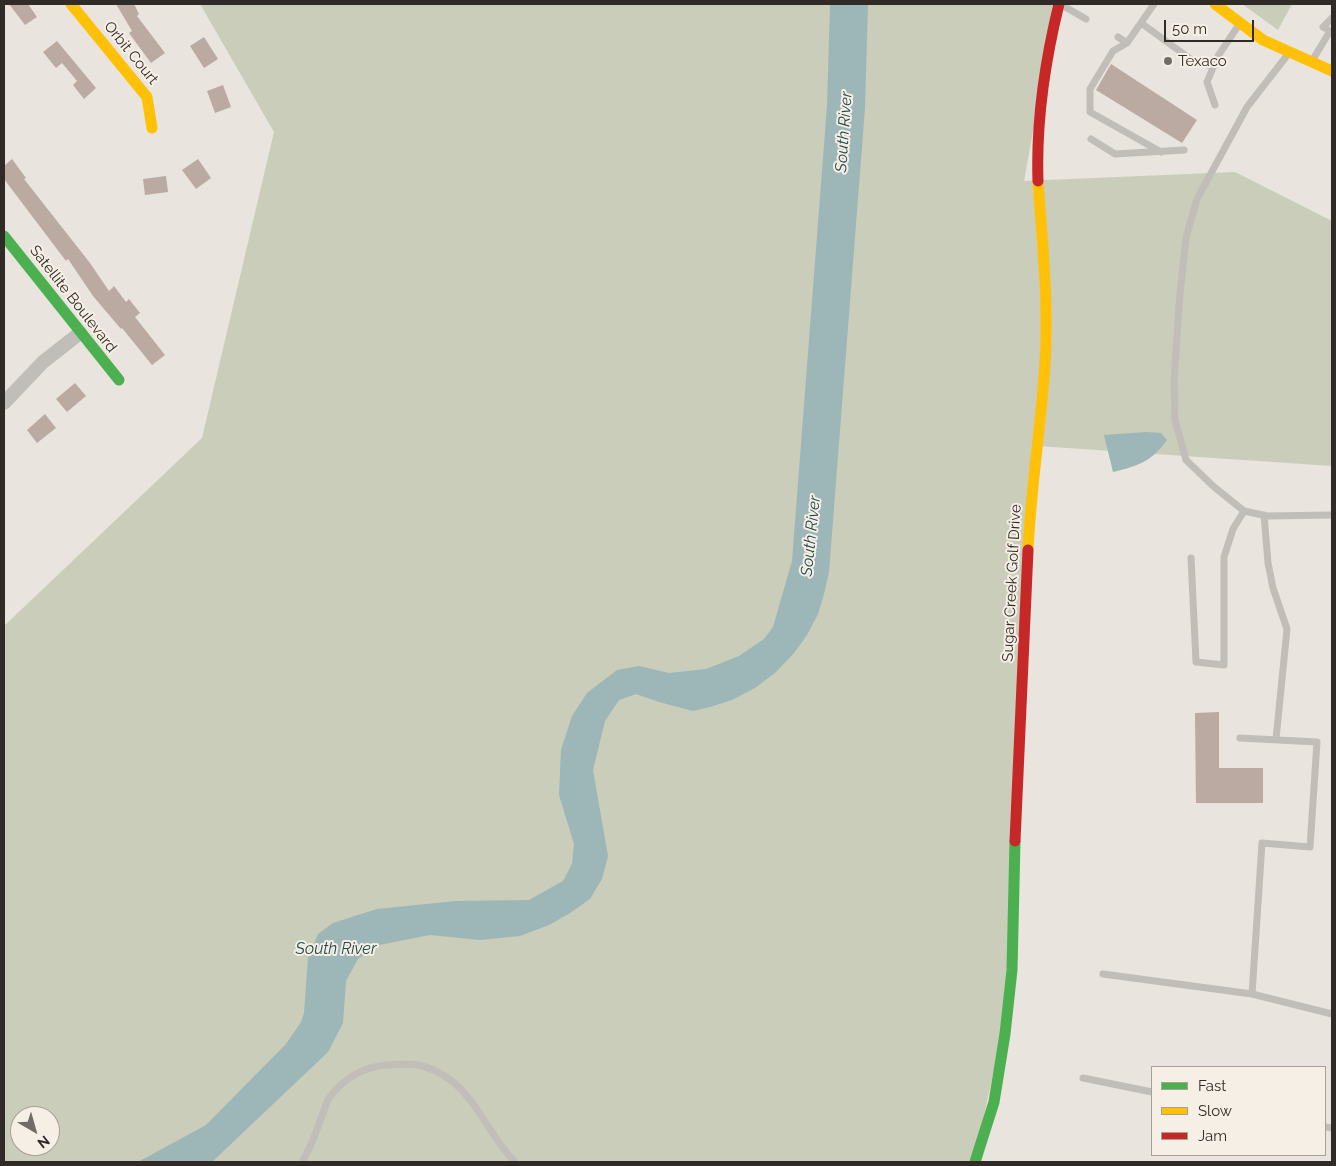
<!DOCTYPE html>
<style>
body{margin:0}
#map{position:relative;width:1336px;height:1166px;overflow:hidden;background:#e9e4de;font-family:Raleway,sans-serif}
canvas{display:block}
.frame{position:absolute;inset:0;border:5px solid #312b27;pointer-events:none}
.legend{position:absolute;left:1151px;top:1066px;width:175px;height:90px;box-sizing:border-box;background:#f6efe5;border:1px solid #a7a199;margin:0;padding:6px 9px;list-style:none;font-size:15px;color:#312b27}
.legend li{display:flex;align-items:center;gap:10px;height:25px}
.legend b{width:25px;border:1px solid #a7a199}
.north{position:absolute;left:10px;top:1106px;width:50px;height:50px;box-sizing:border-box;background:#f6efe5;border:1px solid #a7a199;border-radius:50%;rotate:142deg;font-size:14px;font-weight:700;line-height:20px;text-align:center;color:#312b27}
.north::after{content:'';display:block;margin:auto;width:18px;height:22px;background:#716c67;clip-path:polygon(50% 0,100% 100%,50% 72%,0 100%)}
.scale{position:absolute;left:1164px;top:20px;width:90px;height:22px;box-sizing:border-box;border:2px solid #312b27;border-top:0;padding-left:6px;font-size:15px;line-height:18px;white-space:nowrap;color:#312b27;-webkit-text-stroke:4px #f6efe5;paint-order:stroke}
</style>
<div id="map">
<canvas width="1336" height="1166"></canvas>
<div class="frame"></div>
<ul class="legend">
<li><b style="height:6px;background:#4caf50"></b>Fast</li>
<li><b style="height:6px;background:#ffc107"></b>Slow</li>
<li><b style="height:6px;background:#c62828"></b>Jam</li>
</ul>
<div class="north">N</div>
<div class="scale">50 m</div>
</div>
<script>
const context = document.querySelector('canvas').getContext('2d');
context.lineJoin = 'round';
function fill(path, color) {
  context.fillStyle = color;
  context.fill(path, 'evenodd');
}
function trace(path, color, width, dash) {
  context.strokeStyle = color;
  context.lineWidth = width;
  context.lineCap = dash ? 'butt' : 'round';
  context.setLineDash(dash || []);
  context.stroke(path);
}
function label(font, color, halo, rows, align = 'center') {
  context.font = font + ' Raleway,sans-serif';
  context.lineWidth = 4;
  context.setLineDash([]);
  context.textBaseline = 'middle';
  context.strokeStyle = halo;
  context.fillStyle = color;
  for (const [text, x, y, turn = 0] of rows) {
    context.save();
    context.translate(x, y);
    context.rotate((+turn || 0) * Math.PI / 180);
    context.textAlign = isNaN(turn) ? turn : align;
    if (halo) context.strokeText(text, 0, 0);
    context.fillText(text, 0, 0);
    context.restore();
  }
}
const green = new Path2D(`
 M 200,4 L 1056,4 L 1024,181 L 1235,172 L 1332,221 L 1332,466 L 1038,446 L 1010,995 L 974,1162 L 4,1162 L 4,626 L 202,438 L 274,132 ZM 20,1116 L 50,1116 L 50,1146 L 20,1146 Z
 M 1242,4 L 1292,4 L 1278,30 Z`);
const water = new Path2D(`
 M 830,4 L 868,4 L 865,108 L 829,572 L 824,594 L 818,614 L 807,635 L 794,653 L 776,672 L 755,688 L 732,700 L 710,707 L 693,711 L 659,702 L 636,694 L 619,700 L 605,721 L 593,770 L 608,856 L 602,879 L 590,899 L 570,913 L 549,925 L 520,936 L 480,940 L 430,935 L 379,945 L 358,959 L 346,981 L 343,1023 L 328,1052 L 212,1162 L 138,1162 L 206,1125 L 286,1044 L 301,1022 L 304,1013 L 308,958 L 318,934 L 333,923 L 377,909 L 456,901 L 529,900 L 563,881 L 572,864 L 574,844 L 559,795 L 561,750 L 572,716 L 587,693 L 617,670 L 639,666 L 669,673 L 706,669 L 739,656 L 764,639 L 773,627 L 792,561 L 827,106 Z
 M 1146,432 L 1161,433 L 1167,440 C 1151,462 1138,466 1113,472 L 1104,435 Z`);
const building = new Path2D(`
 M 9,4 L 28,4 L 37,17 L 25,25 Z
 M 116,4 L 134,4 L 139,14 L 137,16 L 165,53 L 151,63 L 129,33 L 132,31 Z
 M 204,37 L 218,59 L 204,68 L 190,46 Z
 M 57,41 L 96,88 L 84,99 L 73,85 L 77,81 L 62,63 L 56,68 L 43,52 Z
 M 1111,64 L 1197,120 L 1182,143 L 1096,90 Z
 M 223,85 L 231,107 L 215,113 L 207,91 Z
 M 12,159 L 26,178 L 24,179 L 90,263 L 109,291 L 114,286 L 126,302 L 129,299 L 140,313 L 135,317 L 165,355 L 152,365 L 122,328 L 121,329 L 93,296 L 68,259 L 66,261 L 4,179 L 4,166 Z
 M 198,159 L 211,178 L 196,189 L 182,170 Z
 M 166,176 L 168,192 L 145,195 L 143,179 Z
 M 75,383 L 86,396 L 67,412 L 56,399 Z
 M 45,414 L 56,428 L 37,443 L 27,430 Z
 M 1219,712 L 1219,768 L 1263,768 L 1263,803 L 1196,803 L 1195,713 Z`);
const lane = new Path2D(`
 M 1060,4 L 1086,19
 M 1154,4 L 1127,43 L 1113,51 L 1090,89 L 1090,112 L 1161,152
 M 1141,23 L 1196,63 L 1214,66
 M 1118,37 L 1127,43
 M 1289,53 L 1247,107 L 1197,199 L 1186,238 L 1180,294 L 1174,380 L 1175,420 L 1186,460 L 1213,486 L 1244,511 L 1267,516 L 1332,515
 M 1312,61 L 1330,31 L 1323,27 L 1332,18
 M 1215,105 L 1207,82 L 1218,56 L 1240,23
 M 1091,139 L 1115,154 L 1184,150
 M 1264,515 L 1268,563 L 1273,588 L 1287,629 L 1276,739
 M 1191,558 L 1196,662 L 1224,665 L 1224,557 L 1233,529 L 1244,511
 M 1240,738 L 1317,742 L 1310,847 L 1262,843 L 1252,994
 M 1103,974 L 1252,994 L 1332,1014
 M 1083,1078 L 1152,1092
 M 1325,1127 L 1332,1128
 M 302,1162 C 310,1149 315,1136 320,1121 C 323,1114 325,1106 328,1100 C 341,1079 365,1066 388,1065 C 399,1064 412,1063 422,1066 C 472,1079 483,1130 515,1162`);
const street = new Path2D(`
 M 4,403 L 43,362 L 80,333`);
const fast = new Path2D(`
 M 4,236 L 119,380
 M 975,1162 L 994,1102 L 1005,1034 L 1012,970 L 1015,841`);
const slow = new Path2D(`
 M 71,4 L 147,97 L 152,128
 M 1215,4 L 1263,40 L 1332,71
 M 1028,550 C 1031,487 1041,426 1045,364 C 1049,303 1042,241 1038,181`);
const jam = new Path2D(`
 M 1038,181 C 1036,122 1045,61 1059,4
 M 1015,841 L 1028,550`);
const markers = [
 [1168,61,5,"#716c67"]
];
const streetNames = [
 ["Orbit Court",131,53,51],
 ["Satellite Boulevard",73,299,52],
 ["Sugar Creek Golf Drive",1012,583,-87]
];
const poiNames = [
 ["Texaco",1178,61]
];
const waterNames = [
 ["South River",844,132,-86],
 ["South River",811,536,-84],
 ["South River",336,949]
];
fill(green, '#c9cdba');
fill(water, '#9db6b7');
fill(building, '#baaaa2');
trace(lane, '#c1bdb8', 7);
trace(street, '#c1bdb8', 14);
trace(fast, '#4caf50', 11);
trace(slow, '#ffc107', 11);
trace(jam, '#c62828', 11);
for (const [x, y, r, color] of markers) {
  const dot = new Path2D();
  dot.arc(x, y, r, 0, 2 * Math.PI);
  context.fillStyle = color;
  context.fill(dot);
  trace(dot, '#f6efe5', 2);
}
label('15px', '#312b27', '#f6efe5', streetNames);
label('15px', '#312b27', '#f6efe5', poiNames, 'left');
label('italic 16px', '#22484d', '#f6efe5', waterNames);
</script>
